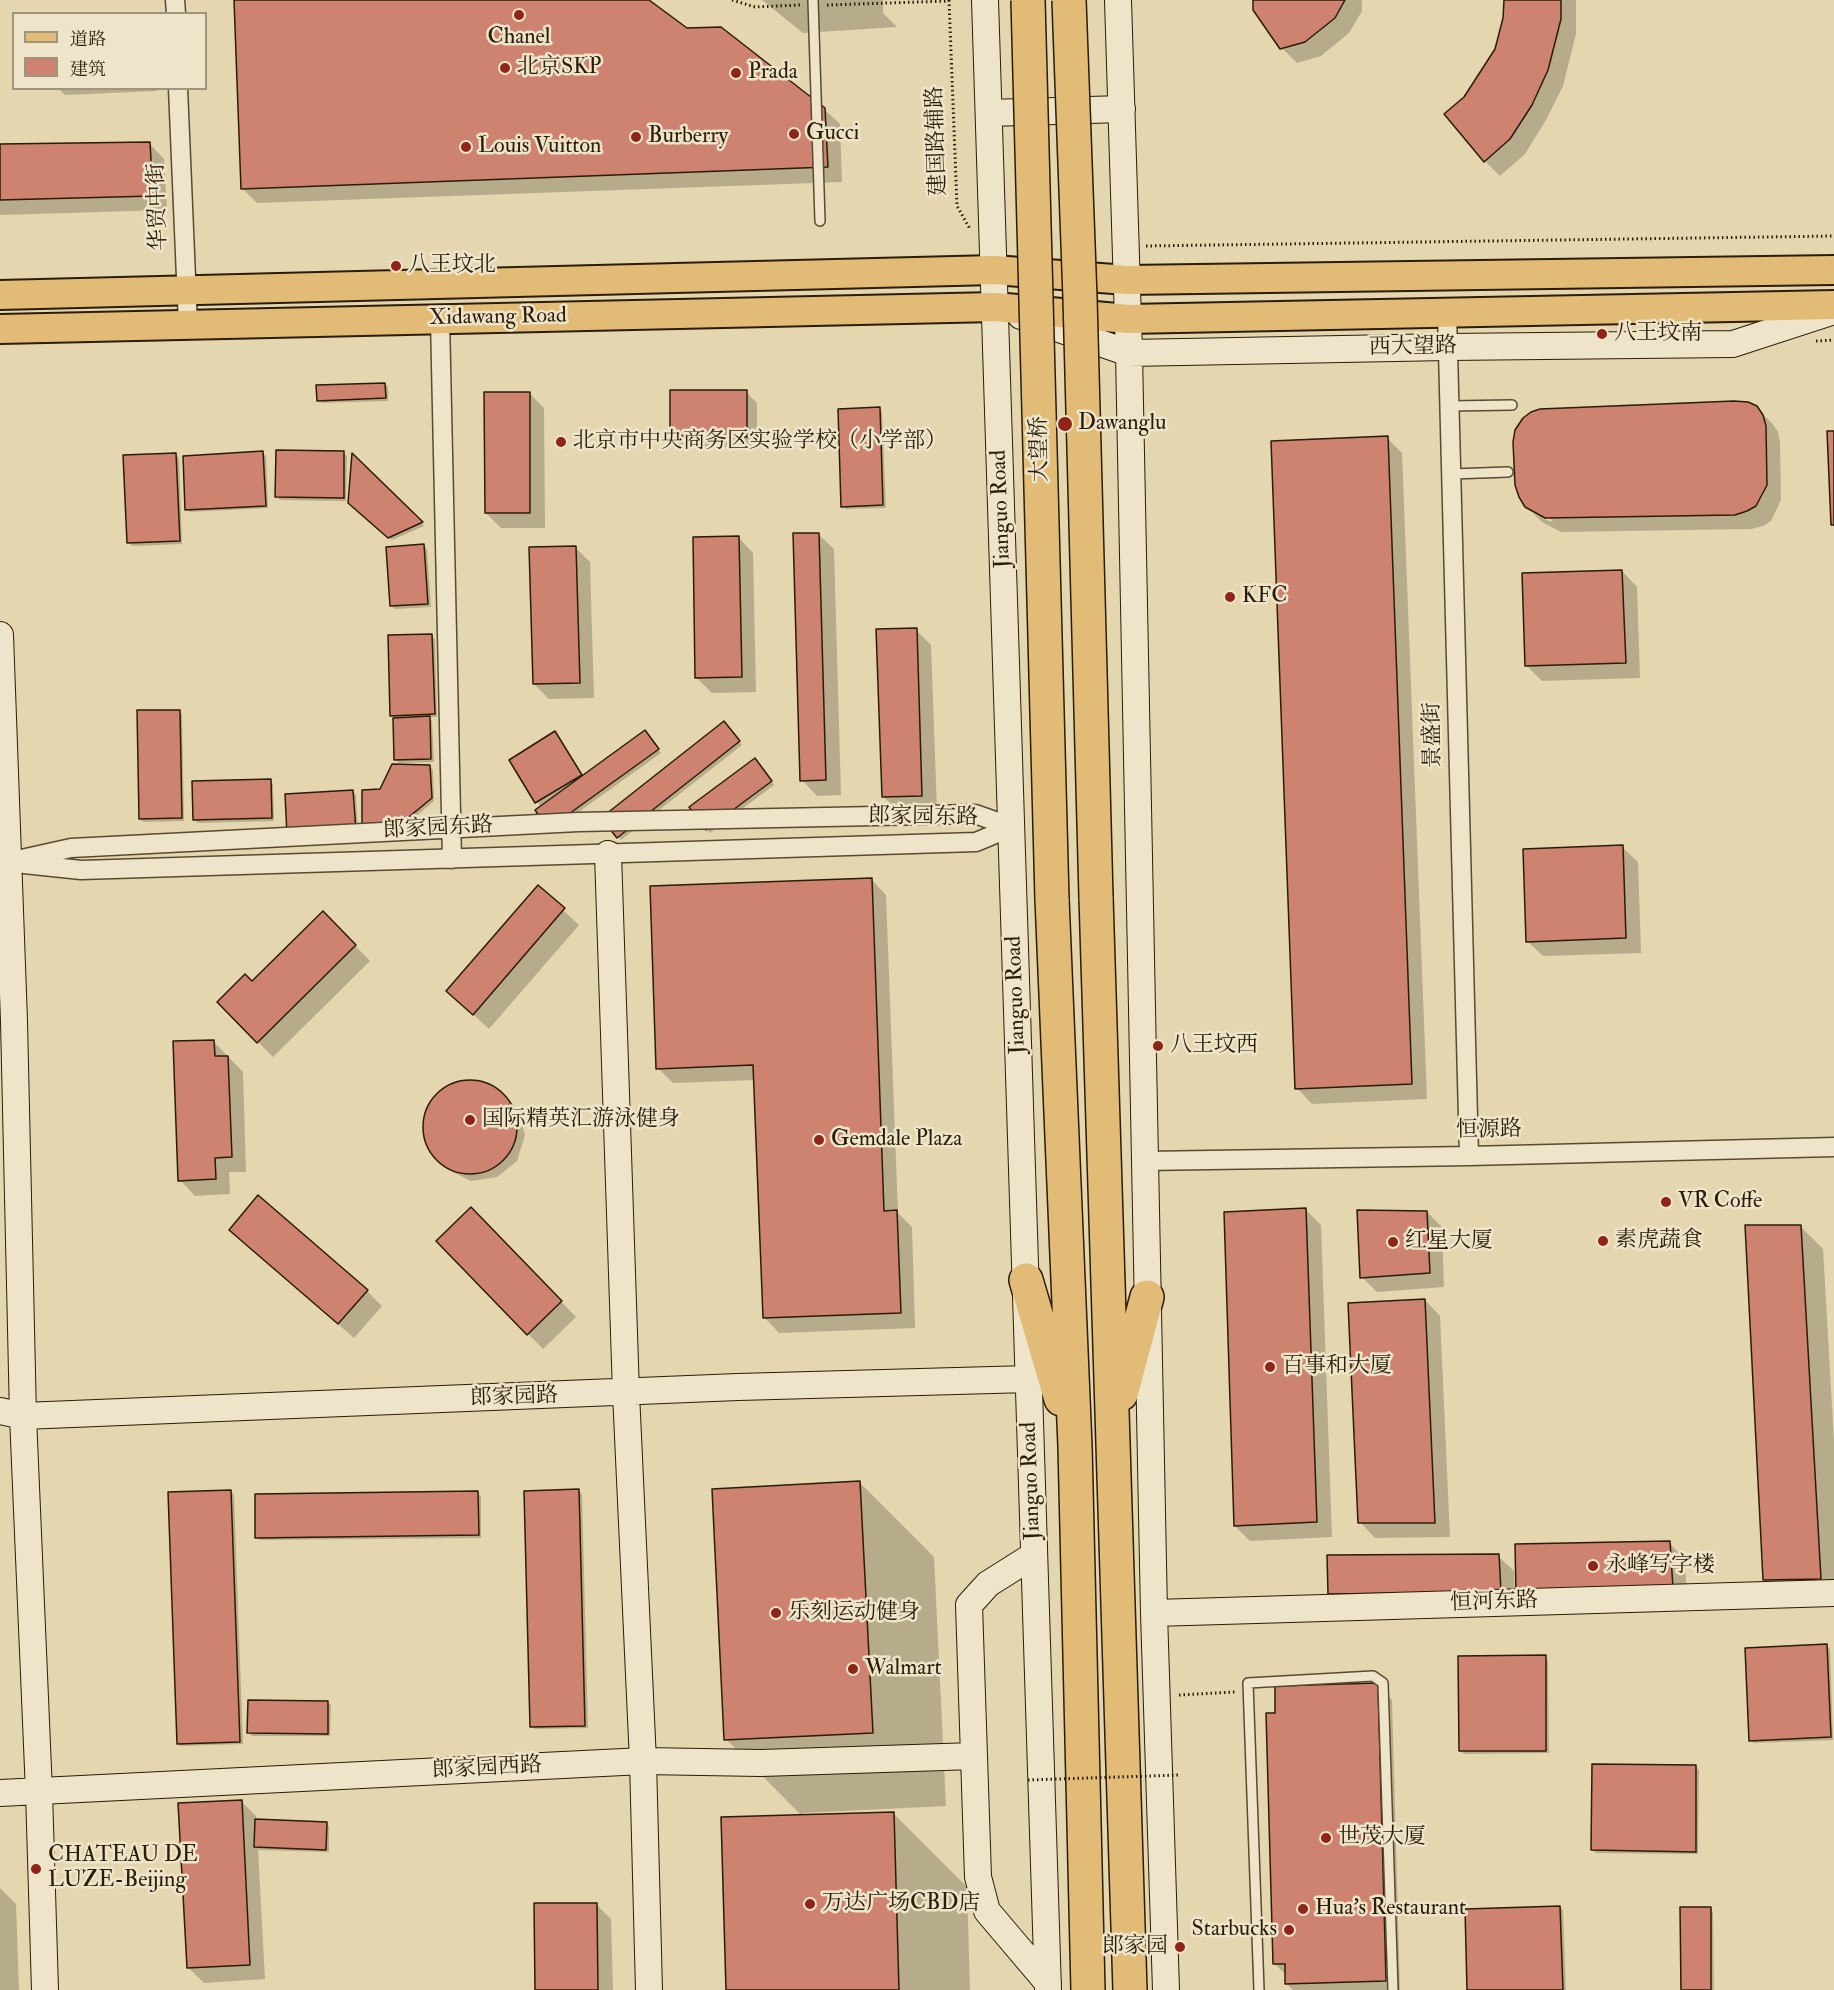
<!DOCTYPE html>
<meta charset="utf-8">
<style>
body{margin:0}
#map{position:relative;width:1834px;height:1990px;overflow:hidden;background:#e4d6ae;font-family:"IM FELL Double Pica","Noto Serif SC",serif}
canvas{display:block}
.legend{position:absolute;left:12px;top:12px;width:195px;height:78px;box-sizing:border-box;background:#ede4ca;border:2px solid #9f947c;margin:0;padding:8px 10px;list-style:none;font-size:18px;color:#2b1c08}
.legend li{display:flex;align-items:center;gap:12px;height:30px}
.legend b{width:30px;border:2px solid #9f947c}
</style>
<div id="map">
<canvas width="1834" height="1990"></canvas>
<ul class="legend">
<li><b style="height:8px;background:#e2bb77"></b>道路</li>
<li><b style="height:16px;background:#cd836f"></b>建筑</li>
</ul>
</div>
<script>
const context = document.querySelector('canvas').getContext('2d');
context.lineJoin = 'round';
function fill(path, color) {
  context.fillStyle = color;
  context.fill(path, 'evenodd');
}
function trace(path, color, width, dash) {
  context.strokeStyle = color;
  context.lineWidth = width;
  context.lineCap = dash ? 'butt' : 'round';
  context.setLineDash(dash || []);
  context.stroke(path);
}
function label(font, color, halo, rows, align = 'center') {
  context.font = font + ' "IM FELL Double Pica","Noto Serif SC",serif';
  context.lineWidth = 5;
  context.setLineDash([]);
  context.textBaseline = 'middle';
  context.strokeStyle = halo;
  context.fillStyle = color;
  for (const [text, x, y, turn = 0] of rows) {
    context.save();
    context.translate(x, y);
    context.rotate((+turn || 0) * Math.PI / 180);
    context.textAlign = isNaN(turn) ? turn : align;
    if (halo) context.strokeText(text, 0, 0);
    context.fillText(text, 0, 0);
    context.restore();
  }
}
const shadow = new Path2D(`
 M 235,0 L 647,0 L 687,30 L 824,109 L 840,124 L 842,182 L 257,203 L 242,188 Z
 M 762,0 L 883,0 L 883,13 L 897,27 L 803,33 Z
 M 1254,0 L 1362,0 L 1362,11 L 1349,33 L 1321,56 L 1297,63 L 1282,48 Z
 M 1506,0 L 1576,0 L 1576,34 L 1563,86 L 1546,120 L 1525,154 L 1500,176 L 1485,161 L 1465,98 L 1496,50 L 1504,19 Z
 M 58,88 L 156,88 L 157,91 L 65,95 Z
 M 149,143 L 164,159 L 167,210 L 0,215 L 0,146 Z
 M 385,384 L 388,387 L 388,401 L 322,403 L 318,400 Z
 M 746,392 L 757,403 L 757,447 L 683,447 L 671,436 Z
 M 529,393 L 544,408 L 545,528 L 501,528 L 486,513 Z
 M 1756,408 L 1772,423 L 1778,432 L 1780,443 L 1781,500 L 1771,521 L 1763,526 L 1751,529 L 1561,532 L 1542,522 L 1533,513 L 1551,522 L 1552,520 L 1533,509 L 1533,512 L 1526,506 Z
 M 879,409 L 882,412 L 886,508 L 846,509 L 843,506 Z
 M 1387,438 L 1402,453 L 1427,1099 L 1312,1104 L 1297,1088 Z
 M 263,453 L 266,456 L 268,508 L 190,512 L 187,509 Z
 M 344,453 L 347,456 L 346,501 L 280,500 L 277,497 Z
 M 176,455 L 179,458 L 182,544 L 132,546 L 129,542 Z
 M 354,457 L 422,523 L 424,526 L 392,540 L 353,506 Z
 M 818,534 L 834,549 L 841,795 L 817,796 L 802,780 Z
 M 738,537 L 753,553 L 756,692 L 712,693 L 697,678 Z
 M 424,546 L 427,549 L 431,607 L 395,609 L 391,606 Z
 M 575,547 L 590,562 L 594,698 L 549,699 L 534,684 Z
 M 1622,571 L 1637,587 L 1640,678 L 1542,681 L 1527,666 Z
 M 916,630 L 931,645 L 937,810 L 898,811 L 883,796 Z
 M 432,636 L 435,639 L 437,717 L 428,717 L 432,721 L 434,762 L 399,763 L 396,760 L 394,717 L 391,715 Z
 M 179,711 L 182,714 L 184,821 L 143,822 L 140,818 Z
 M 727,726 L 742,745 L 621,840 L 603,818 Z
 M 555,733 L 583,777 L 648,735 L 661,753 L 552,831 L 541,807 L 511,760 Z
 M 758,763 L 774,785 L 710,833 L 691,807 Z
 M 429,766 L 433,770 L 434,801 L 396,833 L 381,790 Z
 M 270,780 L 273,784 L 274,821 L 198,823 L 195,820 Z
 M 353,791 L 356,795 L 358,834 L 292,838 Z
 M 1622,847 L 1638,862 L 1641,953 L 1543,956 L 1527,941 Z
 M 871,879 L 886,895 L 898,1213 L 912,1227 L 915,1328 L 779,1333 L 764,1317 L 755,1080 L 673,1083 L 658,1068 Z
 M 538,887 L 579,925 L 489,1029 L 448,991 Z
 M 323,913 L 370,961 L 273,1057 L 219,1002 L 252,983 Z
 M 213,1041 L 243,1072 L 246,1172 L 229,1172 L 230,1194 L 195,1196 L 180,1180 Z
 M 465,1080 L 490,1084 L 518,1110 L 525,1135 L 517,1161 L 497,1177 L 471,1181 L 447,1169 L 440,1162 L 426,1139 L 426,1113 L 441,1091 Z
 M 471,1209 L 576,1317 L 543,1349 L 438,1241 Z
 M 1306,1210 L 1321,1225 L 1332,1537 L 1250,1541 L 1235,1526 Z
 M 1427,1212 L 1442,1227 L 1444,1287 L 1377,1292 L 1362,1277 Z
 M 1800,1226 L 1823,1249 L 1834,1441 L 1834,1601 L 1787,1602 L 1764,1579 Z
 M 231,1230 L 367,1291 L 382,1306 L 354,1338 Z
 M 1425,1300 L 1440,1316 L 1450,1537 L 1375,1538 L 1360,1522 Z
 M 860,1483 L 934,1557 L 946,1806 L 803,1813 L 803,1816 L 893,1813 L 967,1887 L 970,1990 L 728,1990 L 802,1816 L 726,1739 Z
 M 231,1491 L 234,1495 L 243,1744 L 181,1746 L 178,1743 Z
 M 579,1491 L 582,1494 L 588,1728 L 535,1729 L 531,1726 Z
 M 477,1493 L 481,1496 L 481,1538 L 260,1540 L 257,1537 Z
 M 1669,1543 L 1684,1558 L 1688,1603 L 1533,1608 Z
 M 1498,1556 L 1514,1571 L 1515,1607 L 1345,1608 L 1330,1593 Z
 M 1826,1646 L 1830,1649 L 1833,1740 L 1754,1743 L 1750,1740 Z
 M 1545,1657 L 1548,1660 L 1549,1753 L 1464,1754 L 1461,1751 Z
 M 1377,1684 L 1392,1700 L 1400,1990 L 1293,1990 L 1286,1983 L 1286,1975 L 1275,1964 L 1277,1714 Z
 M 327,1702 L 331,1705 L 330,1736 L 252,1736 L 249,1733 Z
 M 1696,1767 L 1699,1770 L 1698,1854 L 1596,1853 L 1593,1850 Z
 M 241,1801 L 256,1816 L 256,1821 L 326,1823 L 329,1826 L 329,1852 L 258,1850 L 265,1979 L 204,1983 L 188,1967 Z
 M 0,1888 L 16,1904 L 19,1990 L 0,1990 Z
 M 596,1904 L 611,1919 L 613,1990 L 537,1990 Z
 M 1560,1907 L 1563,1910 L 1566,1990 L 1469,1990 Z
 M 1710,1908 L 1713,1912 L 1714,1990 L 1683,1990 Z`);
const building = new Path2D(`
 M 234,0 L 649,0 L 687,28 L 721,27 L 825,108 L 828,167 L 241,189 Z
 M 1253,0 L 1345,0 L 1335,18 L 1305,42 L 1280,49 L 1253,10 Z
 M 1504,0 L 1561,0 L 1561,19 L 1548,70 L 1532,105 L 1510,139 L 1484,162 L 1444,114 L 1464,97 L 1495,49 L 1503,18 Z
 M 150,142 L 153,196 L 0,200 L 0,144 Z
 M 385,383 L 386,398 L 317,401 L 316,385 Z
 M 670,390 L 747,390 L 747,437 L 670,436 Z
 M 484,392 L 530,392 L 530,513 L 485,513 Z
 M 1734,401 L 1748,402 L 1757,406 L 1763,415 L 1766,426 L 1767,485 L 1756,506 L 1747,511 L 1735,515 L 1545,518 L 1525,507 L 1519,497 L 1515,485 L 1513,442 L 1515,430 L 1523,418 L 1531,412 L 1540,409 Z
 M 880,407 L 883,505 L 841,507 L 838,409 Z
 M 1827,431 L 1834,431 L 1834,525 L 1831,525 Z
 M 1388,436 L 1412,1084 L 1295,1089 L 1271,441 Z
 M 276,450 L 344,451 L 344,498 L 275,497 Z
 M 263,451 L 266,506 L 185,510 L 183,456 Z
 M 176,453 L 180,541 L 127,543 L 123,455 Z
 M 352,453 L 423,522 L 388,538 L 348,503 Z
 M 793,533 L 819,533 L 826,780 L 800,781 Z
 M 739,536 L 742,677 L 695,678 L 693,537 Z
 M 424,544 L 428,604 L 390,606 L 386,547 Z
 M 576,546 L 580,683 L 533,684 L 529,547 Z
 M 1622,570 L 1626,663 L 1525,666 L 1522,573 Z
 M 917,628 L 922,796 L 882,797 L 876,629 Z
 M 432,634 L 435,714 L 390,716 L 388,635 Z
 M 137,710 L 180,710 L 182,818 L 139,819 Z
 M 430,716 L 431,759 L 394,760 L 393,718 Z
 M 724,721 L 740,741 L 617,838 L 601,818 Z
 M 645,730 L 659,749 L 548,829 L 535,810 Z
 M 555,731 L 582,775 L 535,803 L 509,760 Z
 M 755,758 L 772,781 L 706,830 L 689,807 Z
 M 392,764 L 430,765 L 432,798 L 393,830 L 362,830 L 362,790 L 380,789 Z
 M 271,779 L 272,818 L 193,820 L 192,781 Z
 M 353,790 L 356,831 L 287,835 L 285,794 Z
 M 1623,845 L 1626,938 L 1526,942 L 1523,849 Z
 M 872,878 L 884,1211 L 897,1210 L 901,1313 L 763,1318 L 753,1065 L 656,1069 L 650,886 Z
 M 538,885 L 565,908 L 473,1015 L 446,991 Z
 M 323,911 L 356,945 L 257,1043 L 217,1002 L 245,974 L 252,981 Z
 M 214,1040 L 215,1056 L 228,1056 L 232,1157 L 215,1158 L 216,1179 L 178,1181 L 173,1041 Z
 M423 1127a47 47 0 1 1 94 0a47 47 0 1 1-94 0Z
 M 258,1195 L 368,1290 L 338,1324 L 229,1230 Z
 M 471,1207 L 562,1301 L 527,1335 L 436,1241 Z
 M 1306,1208 L 1317,1522 L 1234,1526 L 1224,1212 Z
 M 1357,1210 L 1427,1211 L 1430,1273 L 1360,1278 Z
 M 1745,1225 L 1801,1225 L 1821,1579 L 1763,1580 Z
 M 1425,1299 L 1435,1523 L 1358,1523 L 1348,1303 Z
 M 860,1481 L 873,1733 L 724,1740 L 712,1489 Z
 M 579,1489 L 585,1726 L 530,1727 L 524,1491 Z
 M 231,1490 L 240,1742 L 177,1744 L 168,1492 Z
 M 478,1491 L 479,1535 L 255,1538 L 255,1494 Z
 M 1670,1541 L 1673,1588 L 1516,1593 L 1515,1544 Z
 M 1499,1554 L 1501,1592 L 1328,1594 L 1327,1555 Z
 M 1827,1644 L 1831,1737 L 1749,1741 L 1745,1648 Z
 M 1546,1655 L 1546,1751 L 1459,1751 L 1458,1656 Z
 M 1378,1683 L 1386,1981 L 1285,1984 L 1285,1964 L 1273,1964 L 1266,1713 L 1275,1713 L 1275,1686 Z
 M 248,1700 L 328,1701 L 328,1734 L 247,1733 Z
 M 1592,1764 L 1696,1765 L 1696,1852 L 1591,1850 Z
 M 242,1800 L 250,1965 L 187,1968 L 178,1803 Z
 M 894,1812 L 899,1990 L 726,1990 L 721,1817 Z
 M 255,1819 L 327,1822 L 326,1850 L 254,1847 Z
 M 534,1903 L 597,1903 L 598,1990 L 535,1990 Z
 M 1560,1906 L 1563,1990 L 1467,1990 L 1465,1909 Z
 M 1680,1907 L 1711,1907 L 1711,1990 L 1681,1990 Z`);
const path = new Path2D(`
 M 732,0 L 755,7 L 800,5
 M 949,0 L 957,206 L 970,229
 M 827,5 L 949,1
 M 1146,246 L 1834,236
 M 1816,341 L 1834,340
 M 1179,1695 L 1235,1692`);
const lane = new Path2D(`
 M 813,0 L 820,221
 M 1450,406 L 1512,405
 M 1452,474 L 1508,472
 M 1259,1990 L 1248,1683 L 1373,1676 L 1383,1683 L 1393,1990`);
const street = new Path2D(`
 M 175,0 L 176,14
 M 178,88 L 188,325
 M 1447,313 L 1469,1156
 M 440,319 L 452,859
 M 8,862 L 71,848 L 578,822 L 975,814 L 1012,827
 M 24,864 L 81,870 L 976,842 L 1012,827
 M 1145,1161 L 1469,1156 L 1834,1147`);
const secondary = new Path2D(`
 M 985,0 L 1048,1990
 M 1118,0 L 1129,353 L 1154,1613 L 1166,1990
 M 989,113 L 1122,109
 M 1021,316 L 1129,353 L 1448,347 L 1733,344 L 1834,311
 M 0,635 L 14,1021 L 23,1416 L 39,1792 L 45,1990
 M 608,854 L 626,1393 L 643,1761 L 649,1990
 M 0,1411 L 23,1416 L 738,1387 L 1029,1379
 M 1034,1555 L 988,1584 L 969,1605 L 978,1877 L 987,1911 L 1048,1983
 M 1154,1613 L 1834,1593
 M 0,1793 L 643,1761 L 761,1763 L 974,1756`);
const primary = new Path2D(`
 M 0,295 L 994,270 L 1127,280 L 1834,270
 M 0,329 L 995,307 L 1128,319 L 1834,305`);
const highway = new Path2D(`
 M 1096,897 L 1130,1990
 M 1052,899 L 1075,1446 L 1088,1990
 M 1026,1280 L 1061,1399
 M 1121,1394 L 1147,1297`);
const pathBridge = new Path2D(`
 M 1028,1780 L 1179,1775`);
const highwayBridge = new Path2D(`
 M 1028,0 L 1052,899
 M 1069,0 L 1080,298 L 1096,897`);
const markers = [
 [519,15,6,"#8f2418"],
 [505,68,6,"#8f2418"],
 [736,73,6,"#8f2418"],
 [794,134,6,"#8f2418"],
 [636,137,6,"#8f2418"],
 [466,147,6,"#8f2418"],
 [396,266,6,"#8f2418"],
 [1602,334,6,"#8f2418"],
 [1065,424,8,"#8f2418"],
 [561,442,6,"#8f2418"],
 [1230,597,6,"#8f2418"],
 [1158,1046,6,"#8f2418"],
 [470,1120,6,"#8f2418"],
 [819,1140,6,"#8f2418"],
 [1666,1202,6,"#8f2418"],
 [1603,1241,6,"#8f2418"],
 [1393,1242,6,"#8f2418"],
 [1270,1367,6,"#8f2418"],
 [1593,1566,6,"#8f2418"],
 [776,1613,6,"#8f2418"],
 [853,1669,6,"#8f2418"],
 [1326,1838,6,"#8f2418"],
 [36,1869,6,"#8f2418"],
 [810,1904,6,"#8f2418"],
 [1303,1909,6,"#8f2418"],
 [1289,1930,6,"#8f2418"],
 [1180,1947,6,"#8f2418"]
];
const poiNames = [
 ["Chanel",519,38,"center"],
 ["北京SKP",517,68],
 ["Prada",748,73],
 ["Gucci",806,134],
 ["Burberry",648,137],
 ["Louis Vuitton",478,147],
 ["八王坟北",408,266],
 ["八王坟南",1614,334],
 ["Dawanglu",1078,424],
 ["北京市中央商务区实验学校（小学部）",573,442],
 ["KFC",1242,597],
 ["八王坟西",1170,1046],
 ["国际精英汇游泳健身",482,1120],
 ["Gemdale Plaza",831,1140],
 ["VR Coffe",1678,1202],
 ["素虎蔬食",1615,1241],
 ["红星大厦",1405,1242],
 ["百事和大厦",1282,1367],
 ["永峰写字楼",1605,1566],
 ["乐刻运动健身",788,1613],
 ["Walmart",865,1669],
 ["世茂大厦",1338,1838],
 ["CHATEAU DE",48,1856],
 ["LUZE-Beijing",48,1881],
 ["万达广场CBD店",822,1904],
 ["Hua's Restaurant",1315,1909],
 ["Starbucks",1277,1930,"right"],
 ["郎家园",1168,1947,"right"]
];
const streetNames = [
 ["建国路辅路",938,141,-92],
 ["华贸中街",159,207,-92],
 ["Xidawang Road",498,318,-1],
 ["西大望路",1413,348,-1],
 ["大望桥",1041,449,-91],
 ["Jianguo Road",1002,509,-92],
 ["景盛街",1434,735,-91],
 ["郎家园东路",923,818,1],
 ["郎家园东路",438,829,-3],
 ["Jianguo Road",1017,995,-92],
 ["恒源路",1489,1131,-1],
 ["郎家园路",514,1398,-2],
 ["Jianguo Road",1032,1481,-92],
 ["恒河东路",1494,1603,-2],
 ["郎家园西路",487,1769,-3]
];
fill(shadow, '#0003');
fill(building, '#cd836f');
trace(building, '#2b1c08', 1.5);
trace(lane, '#594a32', 12);
trace(street, '#594a32', 21);
trace(secondary, '#2b1c08', 28);
trace(primary, '#2b1c08', 32);
trace(highway, '#2b1c08', 36);
trace(path, '#2b1c08', 3, [1.5, 3]);
trace(lane, '#ede4ca', 9);
trace(street, '#ede4ca', 18);
trace(secondary, '#ede4ca', 26);
trace(primary, '#e2bb77', 28);
trace(highway, '#e2bb77', 33);
trace(highwayBridge, '#2b1c08', 36, []);
trace(pathBridge, '#2b1c08', 3, [1.5, 3]);
trace(highwayBridge, '#e2bb77', 33);
for (const [x, y, r, color] of markers) {
  const dot = new Path2D();
  dot.arc(x, y, r, 0, 2 * Math.PI);
  context.fillStyle = color;
  context.fill(dot);
  trace(dot, '#ede4ca', 2);
}
label('22px', '#2b1c08', '#ede4ca', poiNames, 'left');
label('22px', '#2b1c08', '#ede4ca', streetNames);
</script>
